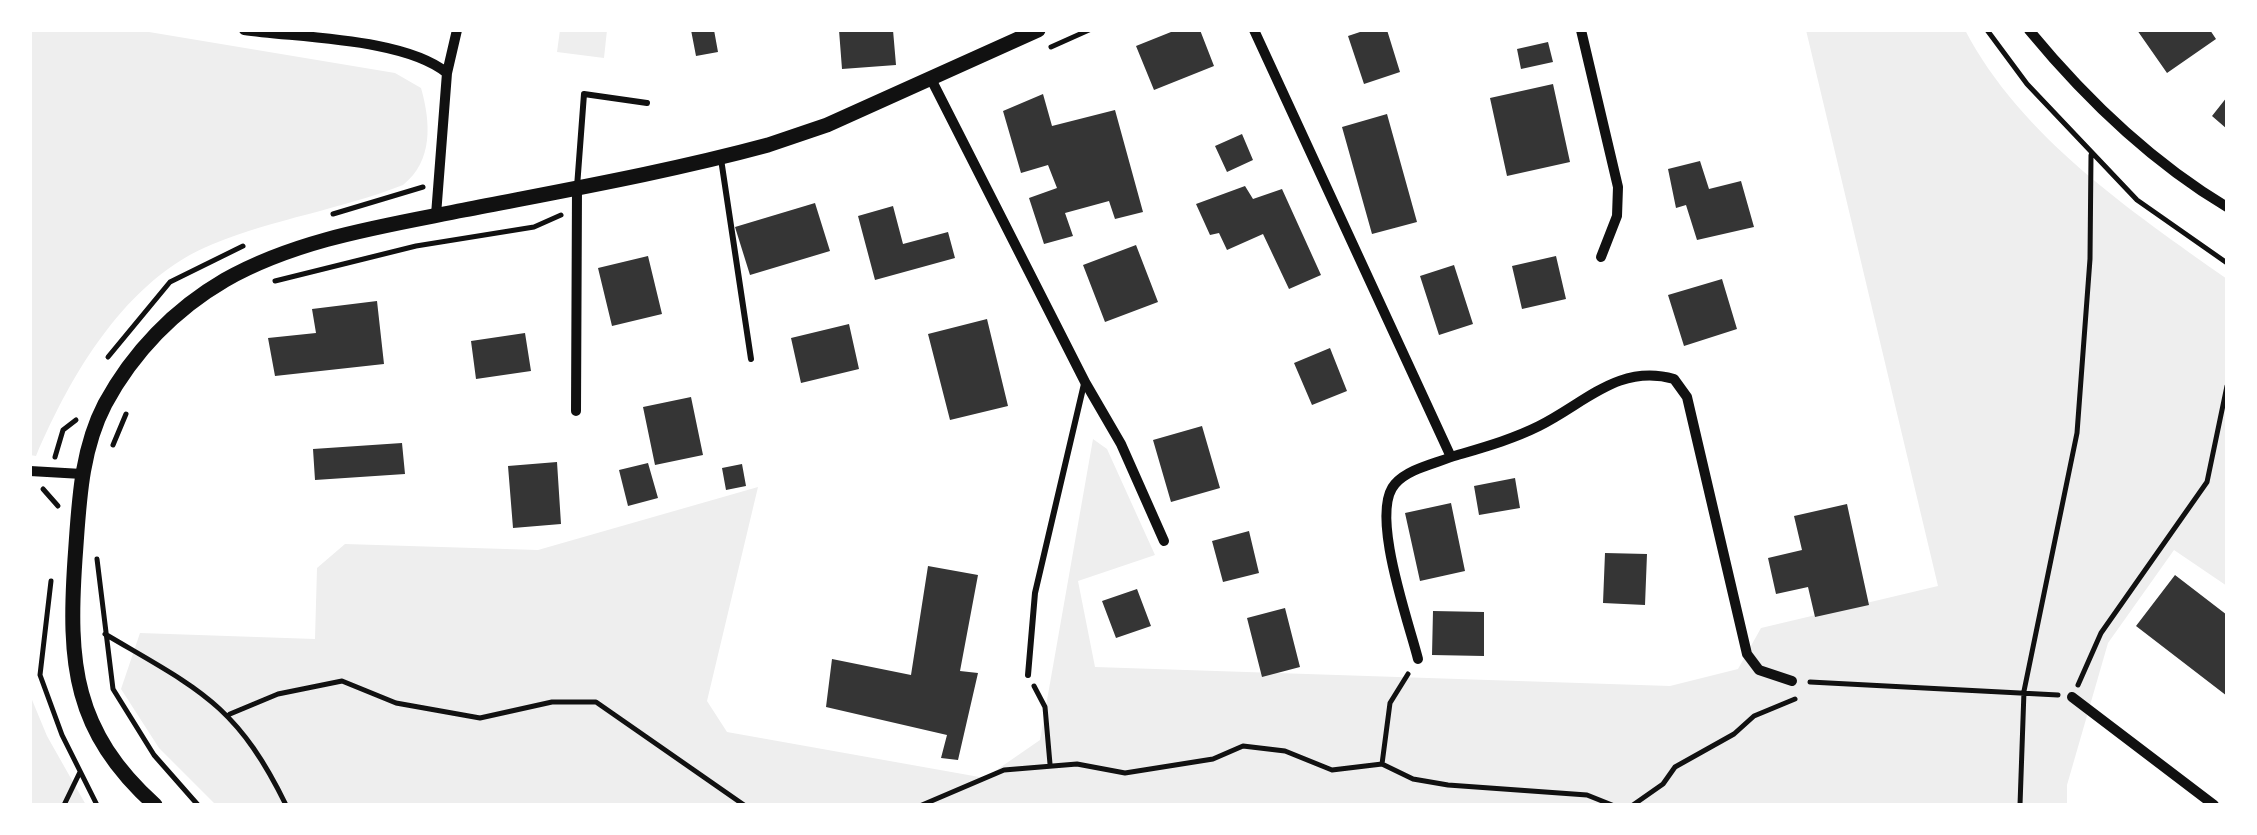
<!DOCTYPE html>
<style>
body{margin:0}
#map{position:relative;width:2257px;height:835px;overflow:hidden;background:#fff;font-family:Signika,sans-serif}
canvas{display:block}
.frame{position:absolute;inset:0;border:32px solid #fff;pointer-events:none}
</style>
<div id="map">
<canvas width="2257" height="835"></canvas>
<div class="frame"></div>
</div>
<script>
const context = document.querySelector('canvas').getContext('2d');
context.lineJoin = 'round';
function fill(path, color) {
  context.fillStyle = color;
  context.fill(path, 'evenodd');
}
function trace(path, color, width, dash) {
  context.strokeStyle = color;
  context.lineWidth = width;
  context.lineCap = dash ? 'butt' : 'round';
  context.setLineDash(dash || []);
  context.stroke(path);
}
const green = new Path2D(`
 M 30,30 L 137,30 L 395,73 L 421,88 C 431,123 433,161 403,185 C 342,209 274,219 213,244 C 126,279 71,374 36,456 L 30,455 Z
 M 560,30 L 607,30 L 604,58 L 557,52 Z
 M 1806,30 L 1965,30 C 2021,137 2131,211 2227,279 L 2227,586 L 2174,550 L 2108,643 L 2067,785 L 2067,805 L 216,805 L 159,748 L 121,689 L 140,633 L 315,639 L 317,568 L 345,544 L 538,550 L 758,487 L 707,701 L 727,732 L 985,778 L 1040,740 L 1093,439 L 1107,449 L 1155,555 L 1078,581 L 1095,667 L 1670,686 L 1738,669 L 1761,628 L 1938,586 Z
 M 30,695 L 47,736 L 86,805 L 30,805 Z`);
const building = new Path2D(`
 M 691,30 L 714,30 L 718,52 L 696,56 Z
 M 839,30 L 893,30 L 896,65 L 842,69 Z
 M 1176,30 L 1200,30 L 1214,66 L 1154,90 L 1136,46 Z
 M 1366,30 L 1387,30 L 1400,72 L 1364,84 L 1348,36 Z
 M 2137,30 L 2210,30 L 2216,39 L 2167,73 Z
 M 1548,42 L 1553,62 L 1521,69 L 1517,49 Z
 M 1553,84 L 1570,162 L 1507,176 L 1490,98 Z
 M 1043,94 L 1052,126 L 1115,110 L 1143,212 L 1115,219 L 1109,201 L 1065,213 L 1073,236 L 1044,244 L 1029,198 L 1057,188 L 1048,165 L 1021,173 L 1003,111 Z
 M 2227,97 L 2227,129 L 2212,116 Z
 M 1387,114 L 1417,222 L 1372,234 L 1342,127 Z
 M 1242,134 L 1253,160 L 1227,172 L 1215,146 Z
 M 1700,161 L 1709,189 L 1741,181 L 1754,227 L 1697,240 L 1686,205 L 1676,208 L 1668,169 Z
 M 1245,186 L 1253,199 L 1282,189 L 1321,275 L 1289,289 L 1263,234 L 1227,250 L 1219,233 L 1210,235 L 1196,204 Z
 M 815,203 L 830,251 L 750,275 L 735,227 Z
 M 893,206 L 903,244 L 948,232 L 955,258 L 875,280 L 858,216 Z
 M 1136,245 L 1158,302 L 1105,322 L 1083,265 Z
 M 648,256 L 662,314 L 612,326 L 598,268 Z
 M 1556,256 L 1566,299 L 1522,309 L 1512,266 Z
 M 1454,265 L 1473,324 L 1439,335 L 1420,276 Z
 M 1722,279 L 1737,329 L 1684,346 L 1668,295 Z
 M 377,301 L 384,364 L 275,376 L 268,338 L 316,333 L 312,309 Z
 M 987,319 L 1008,406 L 950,420 L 928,334 Z
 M 849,324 L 859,369 L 801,383 L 791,338 Z
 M 525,333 L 531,371 L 476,379 L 471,341 Z
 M 1330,348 L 1347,391 L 1312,405 L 1294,363 Z
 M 691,397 L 703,455 L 655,465 L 643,407 Z
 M 1202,426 L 1220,488 L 1171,502 L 1153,440 Z
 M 402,443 L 405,474 L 315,480 L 313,449 Z
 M 557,462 L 561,524 L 513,528 L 508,466 Z
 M 648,463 L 658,498 L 628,506 L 619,470 Z
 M 742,464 L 746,486 L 726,490 L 722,468 Z
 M 1515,478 L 1520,508 L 1479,515 L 1474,486 Z
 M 1451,503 L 1465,571 L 1420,581 L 1405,513 Z
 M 1847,504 L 1869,605 L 1815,617 L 1808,587 L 1776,594 L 1768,558 L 1802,550 L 1794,516 Z
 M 1249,531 L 1259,573 L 1223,582 L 1212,541 Z
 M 1605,553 L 1647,554 L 1645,605 L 1603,603 Z
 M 928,566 L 978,575 L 960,671 L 978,673 L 958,760 L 941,758 L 947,735 L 826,707 L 832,659 L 911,675 Z
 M 2175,575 L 2227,615 L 2227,696 L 2136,626 Z
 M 1137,589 L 1151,626 L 1116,638 L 1102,601 Z
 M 1285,608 L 1300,667 L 1262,677 L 1247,618 Z
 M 1433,611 L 1484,612 L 1484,656 L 1432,655 Z`);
const path = new Path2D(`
 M 1987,30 L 2027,84 L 2137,200 L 2227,263
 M 1051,47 L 1089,30
 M 333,214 L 423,187
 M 275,281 L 416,246 L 534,227 L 561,215
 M 108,357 L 170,282 L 243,246
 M 113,445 L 126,414
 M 55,457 L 63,430 L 76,420
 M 43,489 L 58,506
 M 97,559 L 113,689 L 154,755 L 198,805
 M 51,581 L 40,675 L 62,735 L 97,805
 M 105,634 C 198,689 236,703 286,805
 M 1810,682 L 2058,695
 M 2078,685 L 2101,633 L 2207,482 L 2227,386
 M 1034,686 L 1045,707 L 1050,764
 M 230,714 L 278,694 L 342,681 L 396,703 L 480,718 L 552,702 L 596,702 L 744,805
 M 1382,764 L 1390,703 L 1408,674
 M 64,805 L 80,772
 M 922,805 L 1004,770 L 1077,764 L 1125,773 L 1213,759 L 1243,746 L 1285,751 L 1332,770 L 1382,764 L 1413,779 L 1448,785 L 1587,795 L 1612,805
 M 1633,805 L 1663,784 L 1675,767 L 1734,734 L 1754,716 L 1795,699
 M 2020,805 L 2024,691 L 2077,433 L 2090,259 L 2091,155`);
const service = new Path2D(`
 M 721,159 L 751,359
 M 577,187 L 584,94 L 647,103
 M 1028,675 L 1035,593 L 1084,384`);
const minor = new Path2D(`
 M 244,30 C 300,38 404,38 447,73 L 436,215
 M 1254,30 L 1451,457 C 1481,448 1511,440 1539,426 C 1584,404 1619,363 1674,379 L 1687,397 L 1747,654 L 1759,670 L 1792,681
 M 1581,30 L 1618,187 L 1617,216 L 1601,257
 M 2029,30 C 2086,99 2150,161 2227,207
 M 447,73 L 457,30
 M 931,79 L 1085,382 L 1121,444 L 1164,541
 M 576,411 L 577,188
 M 30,471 L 82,474
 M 1418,659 C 1409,623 1369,512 1395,484 C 1408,469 1434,464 1451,457
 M 2072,697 L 2214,805`);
const tertiary = new Path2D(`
 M 155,805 C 73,731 68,663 75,559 C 79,506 80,452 105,404 C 133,352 175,309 225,280 C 297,239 384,226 464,210 C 566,190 668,172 768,145 L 827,125 L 1038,30`);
fill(green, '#eee');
fill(building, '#353535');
trace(path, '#111', 5);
trace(service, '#111', 6);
trace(minor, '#111', 10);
trace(tertiary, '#111', 15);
</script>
